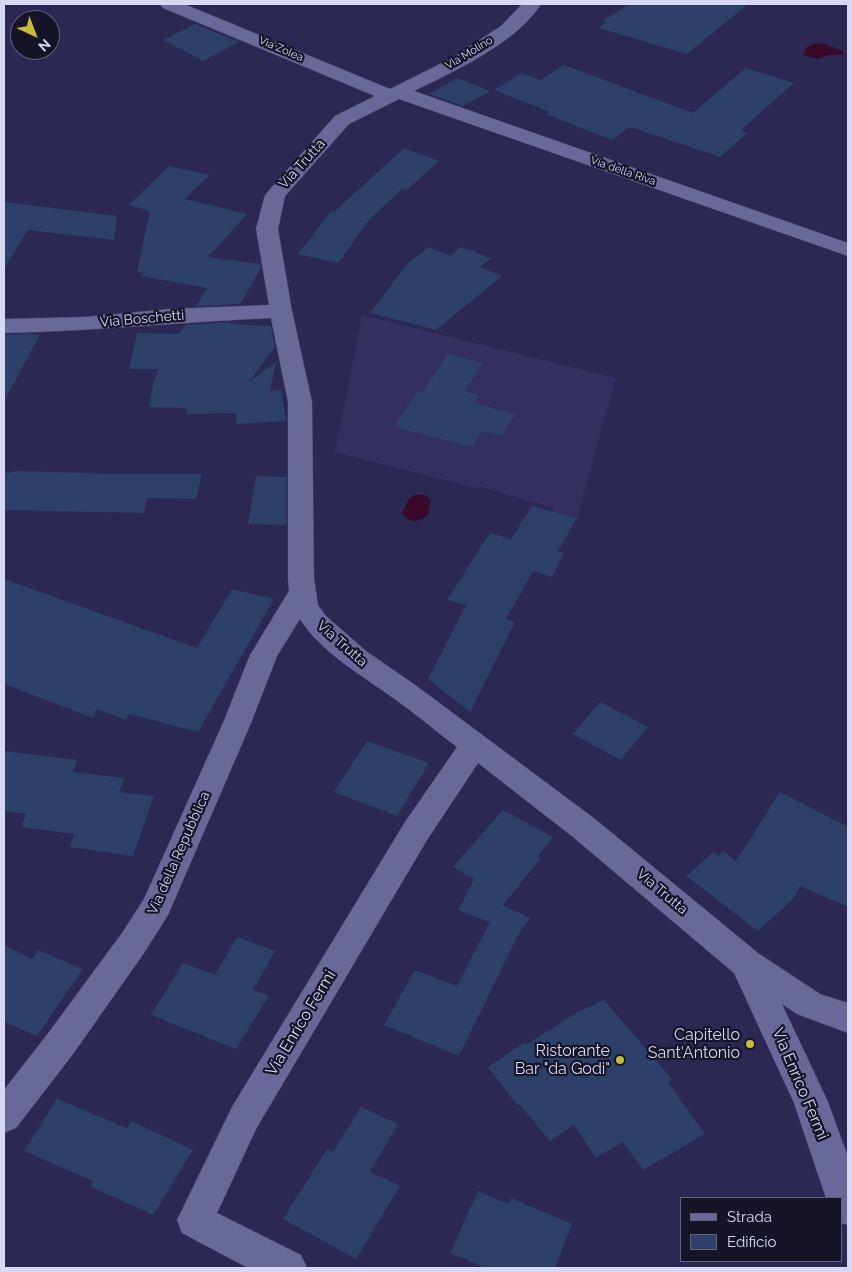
<!DOCTYPE html>
<style>
body{margin:0}
#map{position:relative;width:852px;height:1272px;overflow:hidden;background:#2b2853;font-family:Raleway,sans-serif}
canvas{display:block}
.frame{position:absolute;inset:0;border:5px solid #d7d8f4;pointer-events:none}
.legend{position:absolute;left:680px;top:1197px;width:162px;height:65px;box-sizing:border-box;background:#151428;border:1px solid #63627a;margin:0;padding:6px 9px;list-style:none;font-size:15px;color:#d7d8f4}
.legend li{display:flex;align-items:center;gap:10px;height:25px}
.legend b{width:25px;border:1px solid #63627a}
.north{position:absolute;left:10px;top:10px;width:50px;height:50px;box-sizing:border-box;background:#151428;border:1px solid #63627a;border-radius:50%;rotate:137deg;font-size:14px;font-weight:700;line-height:20px;text-align:center;color:#d7d8f4}
.north::after{content:'';display:block;margin:auto;width:18px;height:22px;background:#c8bb3b;clip-path:polygon(50% 0,100% 100%,50% 72%,0 100%)}
</style>
<div id="map">
<canvas width="852" height="1272"></canvas>
<div class="frame"></div>
<ul class="legend">
<li><b style="height:6px;background:#686899"></b>Strada</li>
<li><b style="height:14px;background:#2c406a"></b>Edificio</li>
</ul>
<div class="north">N</div>
</div>
<script>
const context = document.querySelector('canvas').getContext('2d');
context.lineJoin = 'round';
function fill(path, color) {
  context.fillStyle = color;
  context.fill(path, 'evenodd');
}
function trace(path, color, width, dash) {
  context.strokeStyle = color;
  context.lineWidth = width;
  context.lineCap = dash ? 'butt' : 'round';
  context.setLineDash(dash || []);
  context.stroke(path);
}
function label(font, color, halo, rows, align = 'center') {
  context.font = font + ' Raleway,sans-serif';
  context.lineWidth = 4.5;
  context.setLineDash([]);
  context.textBaseline = 'middle';
  context.strokeStyle = halo;
  context.fillStyle = color;
  for (const [text, x, y, turn = 0] of rows) {
    context.save();
    context.translate(x, y);
    context.rotate((+turn || 0) * Math.PI / 180);
    context.textAlign = isNaN(turn) ? turn : align;
    if (halo) context.strokeText(text, 0, 0);
    context.fillText(text, 0, 0);
    context.restore();
  }
}
const built = new Path2D(`
 M 362,315 L 616,378 L 577,518 L 552,511 L 553,508 L 478,486 L 476,488 L 335,452 Z`);
const water = new Path2D(`
 M 821,43 L 841,50 L 845,55 L 828,55 L 818,59 L 803,55 C 806,45 812,44 821,43 Z
 M 415,495 L 425,495 L 431,500 L 428,515 C 419,522 409,524 402,513 L 409,499 Z`);
const building = new Path2D(`
 M 629,4 L 748,4 L 687,54 L 599,28 L 606,22 L 603,21 Z
 M 195,24 L 239,42 L 203,61 L 163,40 Z
 M 564,65 L 693,113 L 746,68 L 794,83 L 741,130 L 747,133 L 720,157 L 630,127 L 612,140 L 546,114 L 550,112 L 494,90 L 522,73 L 540,80 Z
 M 458,78 L 490,91 L 463,106 L 429,94 Z
 M 404,148 L 439,161 L 407,190 L 402,189 L 369,220 L 338,263 L 298,254 L 331,211 L 334,212 Z
 M 169,166 L 210,175 L 185,199 L 247,214 L 208,257 L 260,264 L 261,268 L 240,304 L 196,306 L 207,288 L 141,276 L 143,273 L 137,272 L 150,211 L 129,205 Z
 M 4,202 L 117,216 L 114,240 L 28,230 L 4,269 Z
 M 429,247 L 450,256 L 461,247 L 491,258 L 480,267 L 502,276 L 436,330 L 370,313 L 407,264 Z
 M 230,322 L 229,324 L 271,326 L 275,347 L 249,382 L 276,362 L 270,391 L 281,390 L 286,421 L 237,424 L 236,413 L 186,414 L 187,408 L 149,407 L 154,380 L 159,369 L 129,369 L 137,333 L 179,334 L 185,325 Z
 M 27,334 L 40,335 L 4,401 L 4,335 Z
 M 448,354 L 483,363 L 465,391 L 479,395 L 474,403 L 515,414 L 502,436 L 482,431 L 472,447 L 394,427 L 417,392 L 422,393 Z
 M 19,471 L 115,474 L 202,474 L 196,499 L 147,498 L 144,513 L 4,510 L 4,473 Z
 M 256,476 L 286,477 L 286,525 L 248,524 Z
 M 532,506 L 577,518 L 558,551 L 564,553 L 552,577 L 533,571 L 506,619 L 515,622 L 470,712 L 428,679 L 466,605 L 447,600 L 490,533 L 511,539 Z
 M 4,579 L 197,648 L 232,589 L 274,599 L 198,732 L 129,714 L 126,720 L 96,709 L 93,718 L 4,684 Z
 M 600,702 L 648,727 L 621,760 L 573,734 Z
 M 367,741 L 429,763 L 397,816 L 334,792 Z
 M 4,751 L 77,760 L 73,772 L 124,778 L 119,792 L 154,796 L 133,856 L 70,847 L 74,834 L 21,827 L 26,814 L 4,811 Z
 M 780,792 L 848,827 L 848,907 L 800,886 L 794,898 L 758,931 L 686,876 L 713,852 L 719,856 L 723,851 L 736,861 Z
 M 503,810 L 553,837 L 538,856 L 541,858 L 503,905 L 530,918 L 516,939 L 459,1056 L 384,1025 L 415,970 L 457,986 L 491,920 L 489,922 L 458,910 L 474,879 L 453,867 Z
 M 237,937 L 275,951 L 253,990 L 269,996 L 236,1049 L 151,1015 L 183,963 L 215,975 Z
 M 4,945 L 32,959 L 38,950 L 83,969 L 37,1036 L 4,1022 Z
 M 604,1000 L 672,1079 L 668,1082 L 705,1134 L 643,1170 L 623,1142 L 596,1158 L 574,1125 L 550,1141 L 519,1104 L 517,1105 L 488,1067 L 524,1043 L 526,1045 L 579,1011 Z
 M 57,1099 L 127,1128 L 131,1121 L 193,1150 L 153,1215 L 90,1186 L 93,1181 L 24,1151 Z
 M 361,1107 L 398,1124 L 370,1172 L 400,1186 L 356,1259 L 283,1219 L 327,1149 L 333,1152 Z
 M 478,1191 L 508,1204 L 511,1198 L 572,1224 L 555,1268 L 486,1268 L 450,1253 Z`);
const minor = new Path2D(`
 M 160,4 L 184,4 L 390,89 L 452,58 L 501,26 L 522,4 L 541,4 C 518,42 453,72 414,91 L 848,243 L 848,256 L 399,99 L 349,124 L 285,196 L 278,229 L 292,311 L 312,402 L 314,578 L 318,605 L 326,616 L 366,651 L 418,687 L 595,819 L 758,953 L 820,994 L 848,1003 L 848,1033 L 797,1014 L 782,1004 L 828,1102 L 848,1157 L 848,1225 L 841,1223 L 841,1198 L 826,1198 L 794,1103 L 734,973 L 573,837 L 478,763 L 427,840 L 256,1129 L 217,1213 L 301,1255 L 307,1268 L 248,1268 L 182,1233 L 177,1220 L 232,1107 L 405,822 L 457,747 C 437,732 417,715 396,700 C 365,677 321,653 300,619 L 277,656 L 251,723 L 168,915 L 144,953 L 73,1054 L 16,1128 L 4,1133 L 4,1090 L 49,1032 L 122,933 L 144,899 L 223,723 L 250,655 L 289,591 L 288,578 L 288,402 L 271,318 C 182,322 93,331 4,333 L 4,319 L 85,317 L 170,309 L 269,305 L 256,229 L 265,195 L 335,116 L 375,96 L 163,8 Z`);
const markers = [
 [750,1044,5,"#c8bb3b"],
 [620,1060,5,"#c8bb3b"]
];
const farStreetnames = [
 ["Via Zolea",281,49,23],
 ["Via Molino",469,53,-31],
 ["Via della Riva",623,171,19]
];
const streetNames = [
 ["Via Trutta",302,164,-48],
 ["Via Boschetti",142,319,-5],
 ["Via Trutta",342,644,41],
 ["Via della Repubblica",179,853,-66],
 ["Via Trutta",662,892,40]
];
const nearStreetnames = [
 ["Via Enrico Fermi",301,1023,-59],
 ["Via Enrico Fermi",800,1084,67]
];
const nearPoinames = [
 ["Capitello",740,1035],
 ["Sant'Antonio",740,1053],
 ["Ristorante",610,1051],
 ["Bar \"da Godi\"",610,1069]
];
fill(built, '#333061');
fill(water, '#380929');
fill(building, '#2c406a');
trace(minor, '#474369', 1);
fill(minor, '#686899');
for (const [x, y, r, color] of markers) {
  const dot = new Path2D();
  dot.arc(x, y, r, 0, 2 * Math.PI);
  context.fillStyle = color;
  context.fill(dot);
  trace(dot, '#151428', 2);
}
label('11px', '#d7d8f4', '#151428', farStreetnames);
label('14px', '#d7d8f4', '#151428', streetNames);
label('16px', '#d7d8f4', '#151428', nearStreetnames);
label('16px', '#d7d8f4', '#151428', nearPoinames, 'right');
</script>
